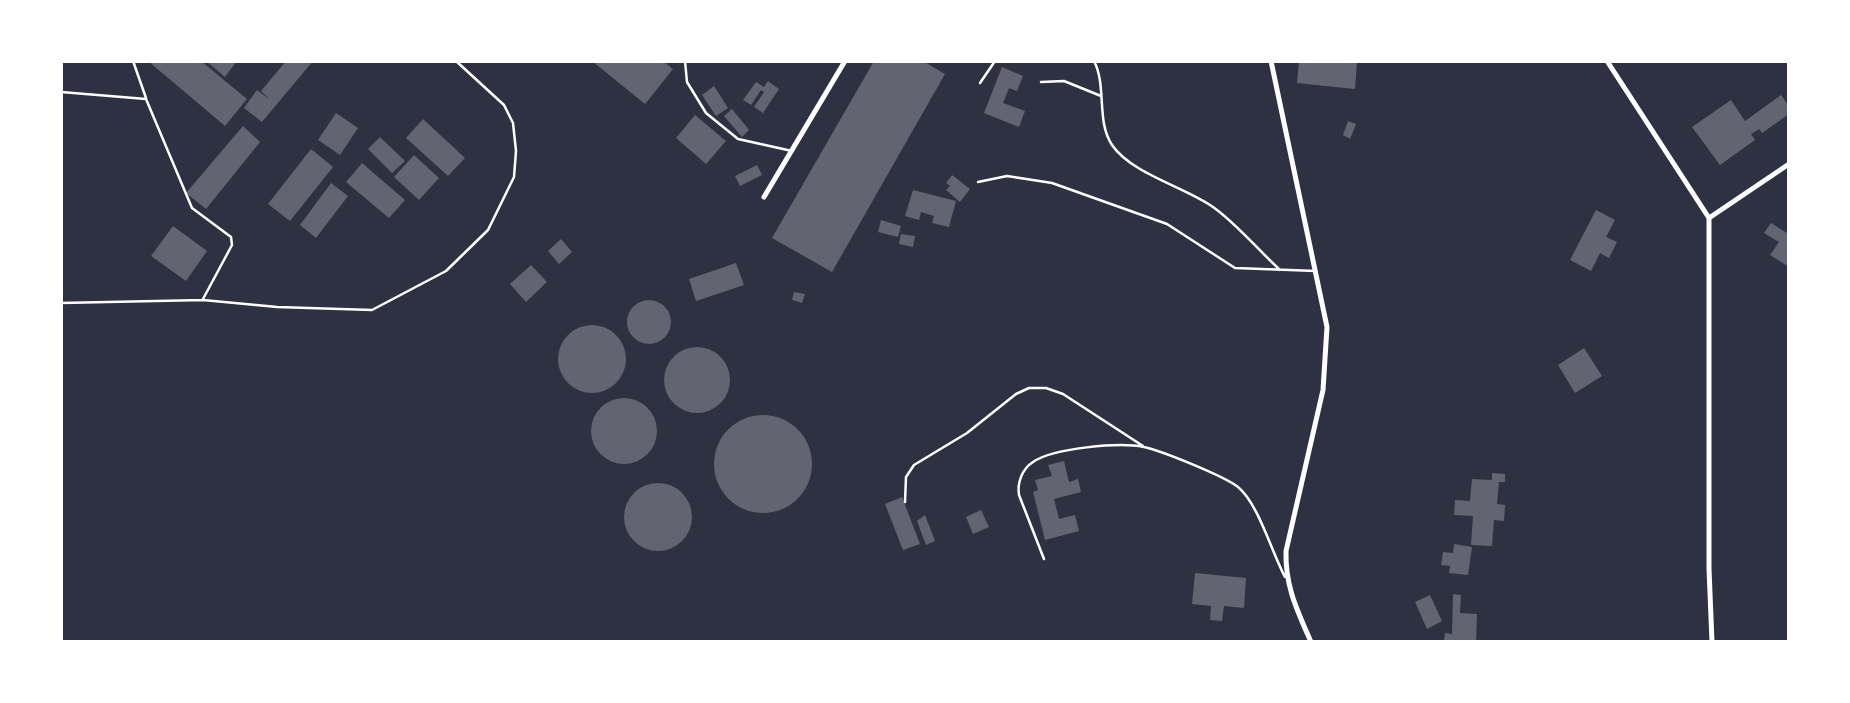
<!DOCTYPE html>
<style>
body{margin:0}
#map{position:relative;width:1850px;height:703px;overflow:hidden;background:#2d3142;font-family:"Fira Sans Condensed",sans-serif}
canvas{display:block}
.frame{position:absolute;inset:0;border:63px solid #fff;pointer-events:none}
</style>
<div id="map">
<canvas width="1850" height="703"></canvas>
<div class="frame"></div>
</div>
<script>
const context = document.querySelector('canvas').getContext('2d');
context.lineJoin = 'round';
function fill(path, color) {
  context.fillStyle = color;
  context.fill(path, 'evenodd');
}
function trace(path, color, width, dash) {
  context.strokeStyle = color;
  context.lineWidth = width;
  context.lineCap = dash ? 'butt' : 'round';
  context.setLineDash(dash || []);
  context.stroke(path);
}
const building = new Path2D(`
 M 148,61 L 201,61 L 247,99 L 225,126 Z
 M 206,61 L 237,61 L 225,77 Z
 M 286,61 L 313,61 L 262,122 L 244,108 L 257,90 L 270,100 L 261,91 Z
 M 592,61 L 663,61 L 673,69 L 645,104 Z
 M 874,61 L 923,61 L 945,74 L 832,272 L 772,238 Z
 M 1299,61 L 1357,62 L 1355,89 L 1297,83 Z
 M 1002,67 L 1023,76 L 1017,91 L 1009,88 L 1003,103 L 1025,111 L 1019,127 L 984,113 Z
 M 768,81 L 779,89 L 763,113 L 754,107 L 764,92 L 761,90 L 751,105 L 743,100 L 756,82 L 764,87 Z
 M 714,86 L 728,108 L 716,116 L 702,95 Z
 M 1781,95 L 1789,106 L 1789,114 L 1762,133 L 1759,129 L 1751,134 L 1755,140 L 1720,165 L 1692,127 L 1731,100 L 1745,121 Z
 M 732,109 L 749,130 L 742,137 L 724,116 Z
 M 336,113 L 358,128 L 340,155 L 318,140 Z
 M 695,115 L 726,141 L 706,164 L 676,138 Z
 M 423,119 L 465,158 L 448,176 L 406,138 Z
 M 1348,121 L 1356,124 L 1350,139 L 1343,135 Z
 M 243,126 L 260,142 L 206,209 L 186,193 Z
 M 380,137 L 405,161 L 392,173 L 368,149 Z
 M 311,149 L 333,167 L 290,221 L 268,204 Z
 M 414,155 L 439,178 L 419,200 L 394,177 Z
 M 362,163 L 405,200 L 389,218 L 346,182 Z
 M 757,165 L 762,175 L 740,186 L 735,176 Z
 M 952,175 L 970,189 L 960,202 L 946,190 L 950,186 L 946,183 Z
 M 331,183 L 348,196 L 316,238 L 300,225 Z
 M 913,190 L 956,201 L 949,227 L 932,223 L 934,216 L 921,212 L 919,220 L 905,216 Z
 M 1596,210 L 1615,220 L 1606,237 L 1617,242 L 1609,258 L 1600,253 L 1591,271 L 1570,260 Z
 M 881,220 L 901,226 L 898,237 L 878,232 Z
 M 1771,223 L 1787,233 L 1789,230 L 1789,267 L 1770,255 L 1779,242 L 1764,233 Z
 M 173,226 L 207,251 L 186,281 L 151,256 Z
 M 901,234 L 915,236 L 913,247 L 899,244 Z
 M 561,239 L 572,252 L 559,264 L 548,251 Z
 M 736,263 L 744,285 L 696,301 L 689,279 Z
 M 531,265 L 547,282 L 526,302 L 510,284 Z
 M 794,292 L 805,294 L 802,303 L 792,300 Z
 M627 322a22 22 0 1 1 44 0a22 22 0 1 1-44 0Z
 M558 359a34 34 0 1 1 68 0a34 34 0 1 1-68 0Z
 M664 380a33 33 0 1 1 66 0a33 33 0 1 1-66 0Z
 M 1584,348 L 1602,376 L 1575,393 L 1558,365 Z
 M591 431a33 33 0 1 1 66 0a33 33 0 1 1-66 0Z
 M714 464a49 49 0 1 1 98 0a49 49 0 1 1-98 0Z
 M 1064,461 L 1069,482 L 1078,479 L 1081,492 L 1054,499 L 1059,519 L 1075,515 L 1079,531 L 1045,540 L 1033,492 L 1038,490 L 1035,480 L 1052,476 L 1048,465 Z
 M 1492,473 L 1505,474 L 1505,482 L 1499,482 L 1497,504 L 1505,505 L 1504,521 L 1494,520 L 1492,546 L 1471,545 L 1473,516 L 1454,515 L 1455,500 L 1470,501 L 1472,479 L 1492,480 Z
 M624 517a34 34 0 1 1 68 0a34 34 0 1 1-68 0Z
 M 902,497 L 920,544 L 903,550 L 885,504 Z
 M 981,510 L 989,527 L 973,534 L 966,517 Z
 M 925,515 L 935,541 L 926,545 L 917,521 Z
 M 1454,544 L 1472,547 L 1468,575 L 1449,573 L 1450,566 L 1441,565 L 1443,552 L 1453,553 Z
 M 1195,573 L 1246,578 L 1244,608 L 1224,606 L 1222,621 L 1210,620 L 1211,606 L 1192,604 Z
 M 1453,594 L 1461,595 L 1460,613 L 1477,614 L 1476,642 L 1444,642 L 1445,633 L 1452,634 Z
 M 1430,595 L 1442,621 L 1427,629 L 1415,602 Z`);
const service = new Path2D(`
 M 133,61 L 146,98
 M 685,61 L 687,82 L 706,113 L 738,139 L 792,151
 M 1094,61 C 1107,86 1096,121 1112,145 C 1132,174 1185,187 1213,207 C 1237,224 1258,250 1280,270
 M 1041,82 L 1064,81 L 1101,96
 M 980,83 L 995,61
 M 61,92 L 146,99 L 192,208 L 231,237 L 232,245 L 203,299
 M 978,182 L 1007,176 L 1052,183 L 1167,224 L 1235,268 L 1316,271
 M 61,303 L 203,300 L 277,307 L 372,310 L 446,271 L 488,230 L 514,177 L 516,151 L 513,123 L 504,105 L 456,61
 M 905,502 L 906,477 L 914,465 L 967,433 L 1016,394 L 1029,388 L 1046,388 L 1063,394 L 1143,446
 M 1044,559 L 1019,495 C 1017,483 1022,469 1033,462 C 1053,448 1119,442 1144,447 C 1162,451 1224,476 1238,487 C 1258,503 1272,553 1285,577`);
const minor = new Path2D(`
 M 1271,61 L 1327,327 L 1323,390 L 1286,551 C 1285,586 1297,610 1311,642
 M 1607,61 L 1709,218 L 1709,569 L 1712,642
 M 764,197 L 845,61
 M 1709,218 L 1789,164`);
fill(building, '#626471');
trace(service, '#fff', 2.5);
trace(minor, '#fff', 5);
</script>
